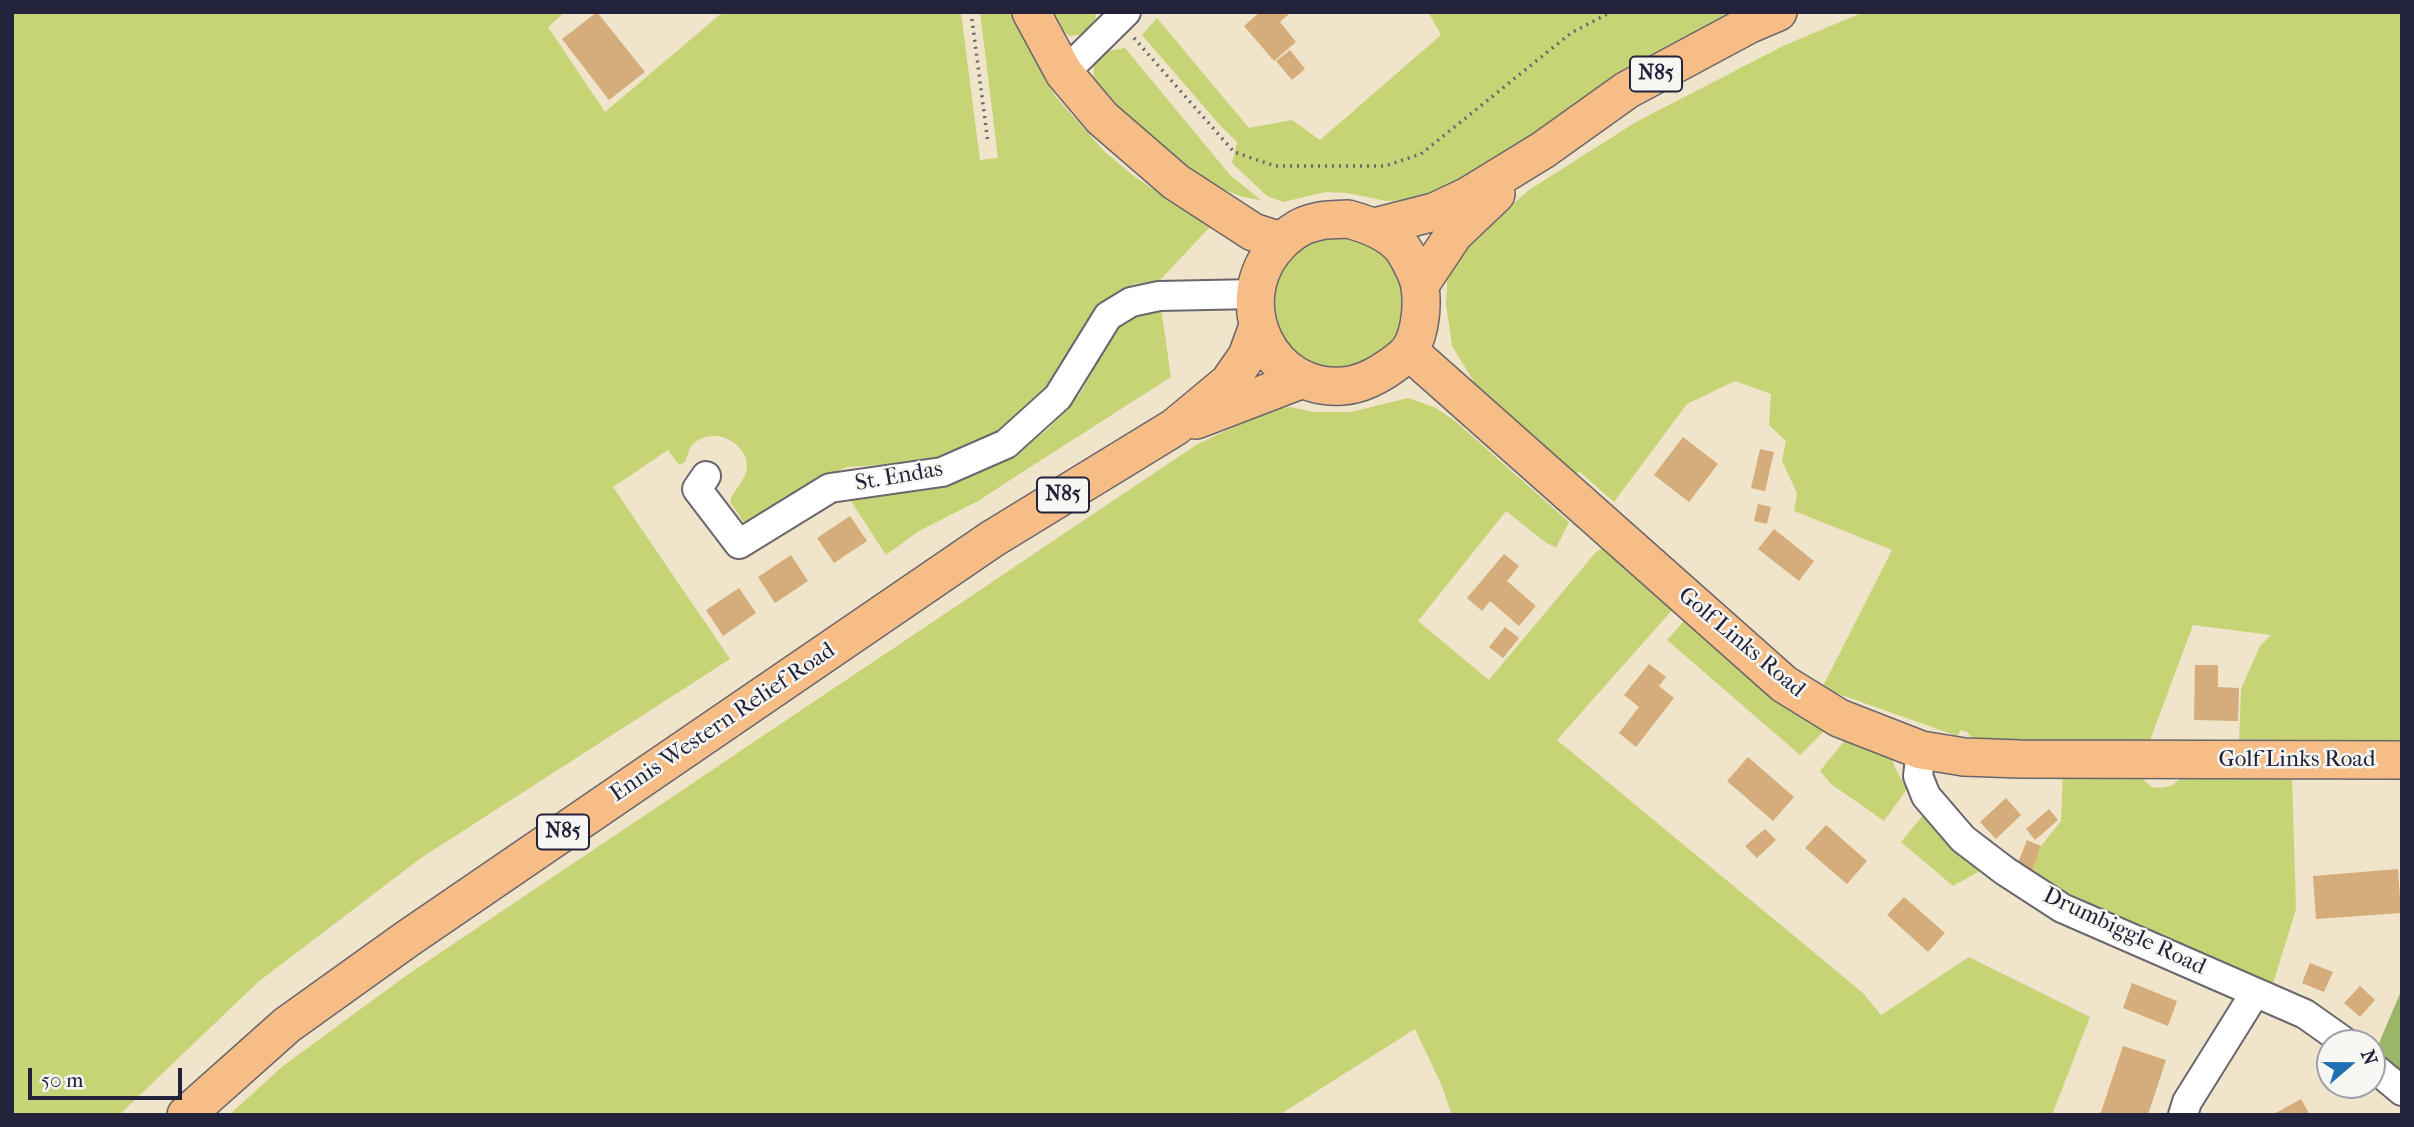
<!DOCTYPE html>
<style>
body{margin:0}
#map{position:relative;width:2414px;height:1127px;overflow:hidden;background:#f0e4cb;font-family:"IM FELL French Canon",serif}
canvas{display:block}
.frame{position:absolute;inset:0;border:14px solid #22223b;pointer-events:none}
.north{position:absolute;left:2316px;top:1029px;width:70px;height:70px;box-sizing:border-box;background:#f6f6f2;border:2px solid #a1a1a9;border-radius:50%;rotate:70deg;font-size:19px;font-weight:700;line-height:28px;text-align:center;color:#22223b}
.north::after{content:'';display:block;margin:auto;width:24px;height:32px;background:#1f6fb2;clip-path:polygon(50% 0,100% 100%,50% 72%,0 100%)}
.scale{position:absolute;left:28px;top:1068px;width:154px;height:32px;box-sizing:border-box;border:4px solid #22223b;border-top:0;padding-left:9px;font-size:21px;line-height:24px;white-space:nowrap;color:#22223b;-webkit-text-stroke:5px #f6f6f2;paint-order:stroke}
</style>
<div id="map">
<canvas width="2414" height="1127"></canvas>
<div class="frame"></div>
<div class="north">N</div>
<div class="scale">50 m</div>
</div>
<script>
const context = document.querySelector('canvas').getContext('2d');
context.lineJoin = 'round';
function fill(path, color) {
  context.fillStyle = color;
  context.fill(path, 'evenodd');
}
function trace(path, color, width, dash) {
  context.strokeStyle = color;
  context.lineWidth = width;
  context.lineCap = dash ? 'butt' : 'round';
  context.setLineDash(dash || []);
  context.stroke(path);
}
function label(font, color, halo, rows, align = 'center') {
  context.font = font + ' "IM FELL French Canon",serif';
  context.lineWidth = 5;
  context.setLineDash([]);
  context.textBaseline = 'middle';
  context.strokeStyle = halo;
  context.fillStyle = color;
  for (const [text, x, y, turn = 0] of rows) {
    context.save();
    context.translate(x, y);
    context.rotate((+turn || 0) * Math.PI / 180);
    context.textAlign = isNaN(turn) ? turn : align;
    if (halo) context.strokeText(text, 0, 0);
    context.fillText(text, 0, 0);
    context.restore();
  }
}
const green = new Path2D(`
 M 12,12 L 565,12 L 548,27 L 605,112 L 723,12 L 961,12 L 980,160 L 998,158 L 980,12 L 1011,12 L 1055,96 L 1105,152 L 1135,177 L 1210,227 L 1159,281 L 1134,284 L 1109,297 L 1058,377 L 1033,405 L 998,434 L 951,456 L 908,463 L 847,467 L 829,475 L 755,521 L 743,521 L 730,502 C 733,490 746,480 747,467 C 747,442 714,426 694,443 C 688,448 688,456 685,462 L 679,465 L 668,450 L 613,487 L 730,659 L 421,858 L 258,982 L 119,1115 L 12,1115 Z
 M 1047,12 L 1095,12 L 1096,17 L 1087,34 L 1070,36 L 1055,27 Z
 M 1428,12 L 1742,12 L 1605,85 L 1457,184 L 1411,200 L 1387,201 L 1347,193 L 1326,192 L 1283,202 L 1267,196 L 1232,163 L 1237,142 L 1218,123 L 1142,35 L 1157,18 L 1249,128 L 1292,120 L 1320,140 L 1441,35 Z
 M 1864,12 L 2402,12 L 2402,745 L 2239,744 L 2241,689 L 2260,646 L 2271,635 L 2193,625 L 2149,743 L 1973,739 L 1967,732 L 1961,730 L 1957,736 L 1822,688 L 1892,550 L 1794,511 L 1797,493 L 1782,461 L 1786,441 L 1769,425 L 1771,394 L 1735,381 L 1687,404 L 1614,502 L 1580,472 L 1573,474 L 1479,390 L 1452,346 L 1446,304 L 1448,268 L 1478,234 L 1529,190 L 1636,122 L 1785,45 Z
 M 1102,48 L 1108,51 L 1125,48 L 1230,175 L 1261,200 C 1201,195 1138,126 1093,87 L 1094,58 Z
 M 1315,233 L 1366,235 L 1404,269 L 1410,325 L 1371,370 L 1315,373 L 1272,336 L 1264,285 Z
 M 1161,308 L 1171,377 L 1021,473 L 978,501 L 919,531 L 886,555 L 847,495 L 933,488 L 976,474 L 1014,455 L 1049,428 L 1080,394 L 1113,333 L 1133,313 Z
 M 1408,398 L 1434,407 L 1454,420 L 1569,522 L 1556,548 L 1545,542 L 1506,511 L 1418,621 L 1489,680 L 1596,552 L 1603,548 L 1673,609 L 1557,740 L 1863,993 L 1881,1015 L 1969,957 L 2090,1017 L 2052,1115 L 1452,1115 L 1441,1084 L 1415,1029 L 1279,1115 L 1241,1115 L 1239,1112 L 1234,1115 L 229,1115 L 283,1066 L 407,975 L 1196,445 L 1269,410 L 1290,407 L 1314,412 L 1351,412 Z
 M 1685,620 L 1830,725 L 1800,755 L 1667,640 Z
 M 1849,735 L 1891,756 L 1895,768 L 1907,789 L 1884,821 L 1831,784 L 1820,771 Z
 M 2063,772 L 2136,774 L 2152,787 L 2161,788 L 2171,786 L 2188,773 L 2292,775 L 2296,909 L 2272,987 L 2155,935 L 2031,874 L 2041,846 L 2061,821 Z
 M 1924,814 L 1982,870 L 1953,886 L 1901,842 Z`);
const forest = new Path2D(`
 M 2402,989 L 2402,1076 L 2376,1050 Z`);
const building = new Path2D(`
 M 597,12 L 645,72 L 609,100 L 562,39 Z
 M 1260,12 L 1286,12 L 1288,15 L 1280,22 L 1296,42 L 1274,61 L 1244,26 Z
 M 1290,50 L 1305,69 L 1292,80 L 1276,61 Z
 M 1683,437 L 1718,464 L 1689,502 L 1654,475 Z
 M 1760,449 L 1774,452 L 1765,491 L 1751,488 Z
 M 1758,504 L 1771,507 L 1767,524 L 1754,521 Z
 M 850,516 L 867,541 L 834,563 L 817,538 Z
 M 1774,529 L 1814,561 L 1799,581 L 1758,549 Z
 M 1504,554 L 1519,566 L 1507,581 L 1536,606 L 1519,626 L 1490,601 L 1482,611 L 1467,598 Z
 M 791,555 L 808,581 L 775,603 L 758,577 Z
 M 739,588 L 756,613 L 723,636 L 706,610 Z
 M 1505,627 L 1519,638 L 1503,658 L 1489,647 Z
 M 1649,664 L 1666,677 L 1659,686 L 1674,698 L 1636,747 L 1619,733 L 1639,707 L 1624,695 Z
 M 2195,665 L 2218,665 L 2218,687 L 2239,688 L 2238,721 L 2194,720 Z
 M 1748,757 L 1794,797 L 1773,821 L 1727,781 Z
 M 2006,798 L 2021,815 L 1996,839 L 1980,822 Z
 M 2049,809 L 2058,820 L 2035,840 L 2026,829 Z
 M 1826,825 L 1867,861 L 1847,884 L 1805,848 Z
 M 1765,829 L 1776,840 L 1757,858 L 1745,846 Z
 M 2027,840 L 2041,846 L 2031,874 L 2018,863 Z
 M 2398,869 L 2401,913 L 2316,919 L 2313,876 Z
 M 1904,897 L 1945,933 L 1928,952 L 1887,915 Z
 M 2310,963 L 2333,972 L 2324,992 L 2302,983 Z
 M 2132,983 L 2177,1001 L 2168,1026 L 2123,1008 Z
 M 2360,986 L 2375,1000 L 2360,1017 L 2344,1003 Z
 M 2123,1046 L 2166,1060 L 2148,1115 L 2100,1115 Z
 M 2301,1099 L 2310,1115 L 2272,1115 Z`);
const path = new Path2D(`
 M 971,12 L 988,143
 M 1134,38 L 1234,152 L 1275,166 L 1385,166 L 1421,154 L 1571,33 L 1611,12`);
const minor = new Path2D(`
 M 1064,73 L 1126,12
 M 706,476 L 697,489 L 739,544 L 830,488 L 942,472 L 1006,444 L 1058,397 L 1108,316 L 1131,302 L 1159,296 L 1255,294
 M 1921,750 L 1918,776 L 1926,796 L 1963,839 L 2005,871 L 2062,908 L 2305,1014 L 2346,1043
 M 2372,1066 L 2402,1091
 M 2183,1115 L 2187,1102 L 2255,993`);
const major = new Path2D(`
 M 1031,12 L 1064,73 L 1102,118 L 1176,182 L 1253,232 L 1281,241
 M 1348,219 C 1367,224 1390,232 1403,249 C 1409,258 1419,277 1420,287 C 1423,308 1420,343 1403,357 C 1386,371 1365,385 1342,386 C 1270,391 1230,306 1273,251 C 1283,238 1299,225 1316,222 C 1326,219 1337,220 1348,219 Z
 M 1375,227 L 1434,212 L 1468,196 L 1543,150 L 1627,90 L 1750,24 L 1778,12
 M 1420,285 L 1454,234 L 1496,194
 M 1410,352 L 1784,684 L 1839,718 L 1921,750 L 1964,757 L 2020,759 L 2402,760
 M 1196,420 L 1303,379
 M 186,1115 L 287,1025 L 407,939 L 992,539 L 1175,427 L 1229,382 L 1247,356 L 1258,326`);
const shields = [
 [1656,74,52],
 [1063,495,52],
 [563,832,52]
];
const shieldNames = [
 ["N85",1656,74],
 ["N85",1063,495],
 ["N85",563,832]
];
const streetNames = [
 ["St. Endas",899,477,-10],
 ["Golf Links Road",1741,643,40],
 ["Ennis Western Relief Road",723,723,-34],
 ["Golf Links Road",2297,760],
 ["Drumbiggle Road",2124,932,25]
];
fill(green, '#c6d476');
fill(forest, '#9cb667');
fill(building, '#d5ad7a');
trace(minor, '#6a666d', 32);
trace(major, '#6a666d', 40);
trace(path, '#6a666d', 3.5, [2, 5]);
trace(minor, '#fff', 28);
trace(major, '#f6be86', 37);
for (const [x, y, w] of shields) {
  const box = new Path2D();
  box.roundRect(x - w / 2, y - 17.5, w, 35, 5);
  context.fillStyle = '#f6f6f2';
  context.fill(box);
  trace(box, '#22223b', 2);
}
label('bold 21px', '#22223b', null, shieldNames);
label('23px', '#22223b', '#f6f6f2', streetNames);
</script>
